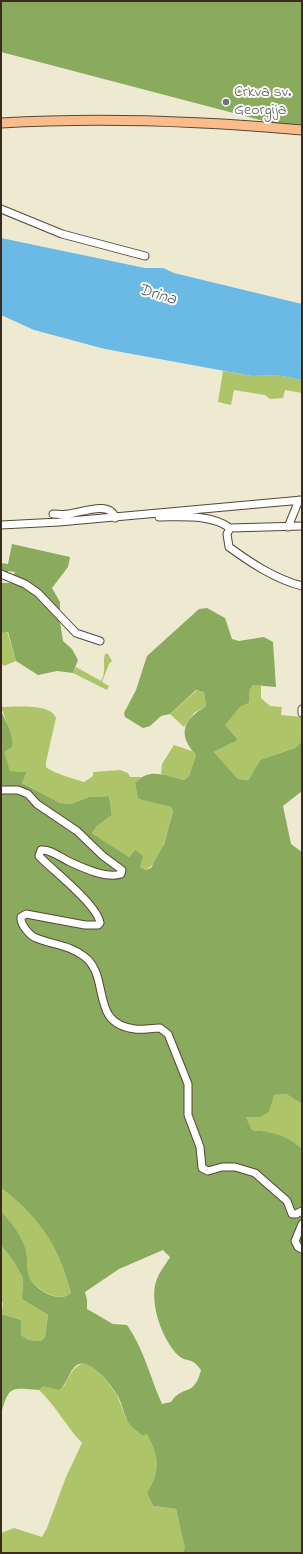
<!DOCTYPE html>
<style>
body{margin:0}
#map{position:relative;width:303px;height:1554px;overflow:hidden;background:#eeead1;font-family:"Indie Flower",sans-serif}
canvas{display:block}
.frame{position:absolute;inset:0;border:2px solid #3b2a1e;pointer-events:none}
</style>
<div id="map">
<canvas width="303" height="1554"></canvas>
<div class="frame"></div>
</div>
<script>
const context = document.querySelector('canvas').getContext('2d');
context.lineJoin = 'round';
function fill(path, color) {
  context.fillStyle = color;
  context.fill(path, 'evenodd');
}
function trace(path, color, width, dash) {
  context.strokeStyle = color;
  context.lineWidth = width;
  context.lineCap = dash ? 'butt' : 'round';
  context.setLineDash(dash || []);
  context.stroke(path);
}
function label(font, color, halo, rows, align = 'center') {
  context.font = font + ' "Indie Flower",sans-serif';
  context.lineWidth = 4;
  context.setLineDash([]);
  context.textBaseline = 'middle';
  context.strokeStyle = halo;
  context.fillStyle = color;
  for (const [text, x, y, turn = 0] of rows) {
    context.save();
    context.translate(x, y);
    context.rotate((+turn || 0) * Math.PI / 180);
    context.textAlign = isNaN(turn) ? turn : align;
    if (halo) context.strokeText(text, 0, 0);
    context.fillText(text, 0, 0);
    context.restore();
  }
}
const green = new Path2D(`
 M 223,371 L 252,376 L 277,375 L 302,380 L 302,393 L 285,390 L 283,398 L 270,399 L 265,395 L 234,390 L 231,405 L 218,402 Z
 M 7,631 L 16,661 L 4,666 L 1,663 L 1,633 Z
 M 105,654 L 108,654 L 112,661 L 109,664 L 102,682 L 109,686 L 107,690 L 73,673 L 76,667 L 101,681 C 107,671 102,664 105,654 Z
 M 253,684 L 261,686 L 261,698 L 270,706 L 282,707 L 281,715 L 302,717 L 302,741 L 295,748 L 260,760 L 250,780 L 238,779 L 214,752 L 238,740 L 224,725 L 240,707 L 249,703 L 249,690 Z
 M 197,690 L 204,692 L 206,706 L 194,713 L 184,727 L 170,714 Z
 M 1,707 C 15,707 51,703 56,718 L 46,762 L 46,767 C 52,773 75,779 84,782 L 93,776 L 93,772 L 120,770 L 128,773 L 130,777 L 141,777 L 135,783 L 138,799 L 171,807 L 173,811 C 167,828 163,863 145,870 L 140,867 L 135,850 L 129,857 L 92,833 L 97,826 L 112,815 L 109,796 L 89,797 L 71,804 L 60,803 L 22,783 L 27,772 L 10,771 L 3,752 L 12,747 L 11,734 Z
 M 174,745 L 192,751 L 196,755 L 189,776 L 184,780 L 161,774 L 162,764 Z
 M 286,1094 L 302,1104 L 302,1149 C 288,1136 270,1132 252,1130 L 246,1117 L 260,1117 L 274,1095 Z
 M 1,1188 C 24,1205 48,1231 59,1258 C 64,1269 67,1282 71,1293 C 59,1304 36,1289 30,1278 C 26,1270 28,1258 26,1250 C 21,1234 12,1223 1,1211 Z
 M 1,1245 L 14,1262 L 23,1278 L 22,1299 L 48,1315 L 45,1337 L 41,1341 L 29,1340 L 21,1335 L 21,1320 L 1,1314 L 3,1304 L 1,1299 Z
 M 86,1363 L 95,1368 L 106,1380 L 117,1395 L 126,1419 L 147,1434 L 156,1449 L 157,1468 L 154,1483 L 147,1493 L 153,1506 L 176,1509 L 186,1547 L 183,1553 L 1,1553 L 1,1533 L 14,1528 L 42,1537 L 47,1528 L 66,1477 L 82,1443 C 65,1425 57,1407 39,1390 L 42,1386 L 64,1386 C 70,1375 73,1365 86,1363 Z`);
const forest = new Path2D(`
 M 1,1 L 302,1 L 302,131 L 1,52 Z
 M 12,544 L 70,557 L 68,567 L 52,588 L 60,602 L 60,622 L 63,641 L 72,649 L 78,660 L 73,673 L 57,671 L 38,675 L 16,661 L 8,632 L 1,633 L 1,583 L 10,583 L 15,572 L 8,571 L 8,573 L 1,573 L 1,563 L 8,564 Z
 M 207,608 L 225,618 L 232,639 L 239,641 L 264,637 L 273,642 L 276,687 L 253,685 L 249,690 L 249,703 L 240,707 L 225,725 L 238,740 L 214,752 L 238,779 L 249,780 L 260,760 L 295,748 L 302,741 L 302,791 L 283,806 L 291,844 L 302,852 L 302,1104 L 286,1094 L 274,1095 L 269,1112 L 260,1117 L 246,1117 L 252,1130 C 272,1132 287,1135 302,1149 L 302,1553 L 183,1553 L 185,1547 L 176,1509 L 153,1506 L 147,1493 C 161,1472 159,1455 147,1434 L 142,1435 C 137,1431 130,1426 127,1420 C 123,1412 122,1404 118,1396 C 112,1386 92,1359 79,1364 C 69,1368 68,1384 59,1390 L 43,1386 L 39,1390 C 11,1388 9,1385 1,1414 L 1,1314 L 21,1320 L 21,1335 L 29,1340 L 41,1341 L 45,1337 L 48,1315 L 22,1299 L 23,1278 L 14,1262 L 1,1245 L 1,1211 C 12,1223 21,1234 26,1250 C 28,1258 26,1270 30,1278 C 36,1290 59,1304 71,1293 C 67,1281 64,1269 59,1258 C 48,1231 24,1205 1,1188 L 1,711 C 6,722 14,734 12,747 L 4,752 L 10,771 L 27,772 L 22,783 L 60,803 L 71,804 L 89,797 L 109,796 L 112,815 L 97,826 L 92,833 L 129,857 L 135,850 L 143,856 L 140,867 L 145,870 L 151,868 L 164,844 L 173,811 L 171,807 L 138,799 L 135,783 C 150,767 166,776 184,780 L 189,776 L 196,755 C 177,734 183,720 206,706 L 204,692 L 196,690 L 170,714 L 161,716 L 150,726 L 143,728 L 125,717 L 124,713 L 136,690 L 147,656 L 199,609 ZM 163,1250 L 170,1257 C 166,1264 160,1271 157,1279 C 148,1300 162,1341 179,1356 C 187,1363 191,1356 201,1370 C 194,1398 183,1384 171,1402 L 162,1404 C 150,1377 144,1349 127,1325 L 113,1324 L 87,1309 L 87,1300 L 85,1292 L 119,1269 Z`);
const water = new Path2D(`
 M 1,238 L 145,268 L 163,268 L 174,273 L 302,304 L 302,380 L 277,375 L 252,376 L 105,349 L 34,330 L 1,315 Z`);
const minor = new Path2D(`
 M 1,209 L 62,234 L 145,256
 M 53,514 C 58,514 63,515 69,514 C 80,513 111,500 115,518
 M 159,517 C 183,517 210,514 230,528 L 302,526
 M 1,525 L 59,522 L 302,500
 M 288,527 L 299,500
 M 230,528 L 227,534 L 229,547 C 251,563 275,579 302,586
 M 1,574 L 25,584 L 38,593 L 76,633 L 100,641
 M 302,709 L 302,713
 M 1,790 L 18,790 L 28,794 L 37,804 L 77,831 L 103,856 L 122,870 L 121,874 C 107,879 83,868 70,862 C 61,858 51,849 41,850 L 39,856 C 52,870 97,904 100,923 L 98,925 L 85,925 L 26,914 L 21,917 C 20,924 30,936 36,938 C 53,945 70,945 85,957 C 111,978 89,1024 135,1029 C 143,1030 151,1028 160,1028 L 168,1034 L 188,1084 L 188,1115 L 200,1147 L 202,1168 L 208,1171 L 222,1167 L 235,1167 L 255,1173 L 287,1201 L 292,1214 L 296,1214 L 302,1211
 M 302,1224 L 295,1241 L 298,1247 L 302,1249`);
const major = new Path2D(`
 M 1,123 C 101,117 202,121 302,130`);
const markers = [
 [226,102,4,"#6b7280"]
];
const worshipNames = [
 ["Crkva sv.",234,93],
 ["Georgija",234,111]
];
const waterNames = [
 ["Drina",157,296,17]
];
fill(green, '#aec469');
fill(forest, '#8aaa5d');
fill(water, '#6abae5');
trace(minor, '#564739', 9);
trace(major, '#564739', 11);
trace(minor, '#fff', 7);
trace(major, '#fabc8b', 9);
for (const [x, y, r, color] of markers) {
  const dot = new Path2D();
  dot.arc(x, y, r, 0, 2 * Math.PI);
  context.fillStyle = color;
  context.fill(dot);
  trace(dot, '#fdfcf7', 1.5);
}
label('16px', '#5b616d', '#fdfcf7', worshipNames, 'left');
label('italic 17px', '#4b5c64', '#fdfcf7', waterNames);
</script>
